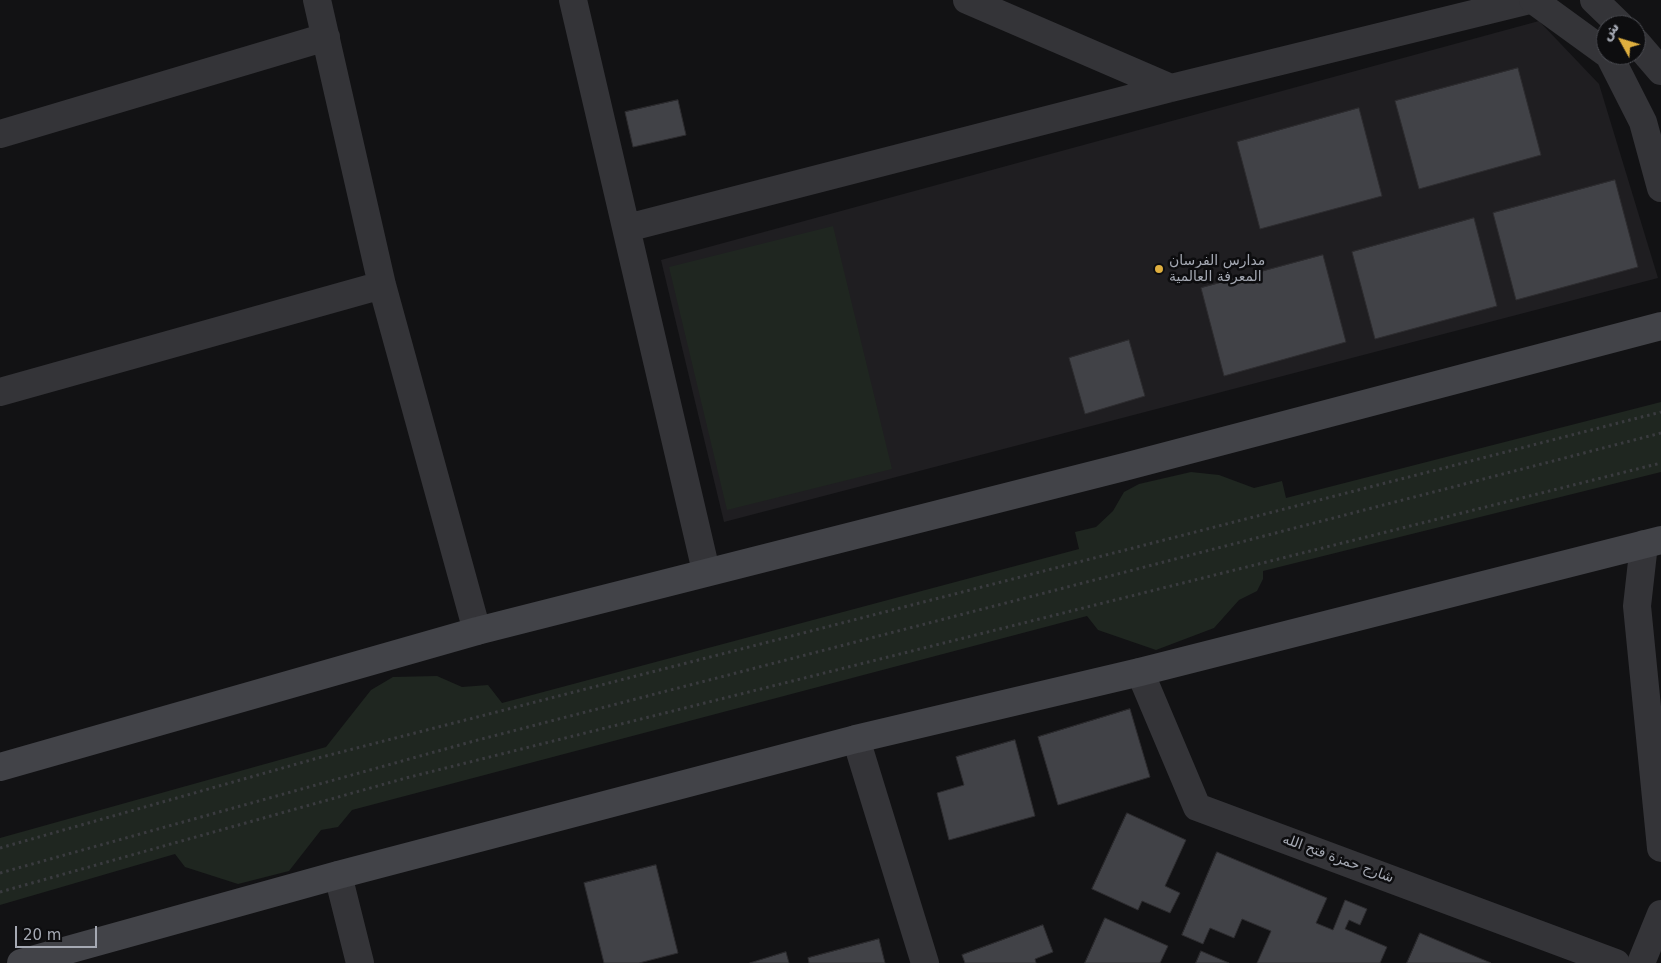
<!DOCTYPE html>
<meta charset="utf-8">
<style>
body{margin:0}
#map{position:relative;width:1661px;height:963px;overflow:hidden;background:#121214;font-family:"DejaVu Sans","Noto Naskh Arabic",sans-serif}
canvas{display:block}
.north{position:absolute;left:1596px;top:15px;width:50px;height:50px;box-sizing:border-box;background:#0d0d0f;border:1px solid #4a4b51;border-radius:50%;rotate:309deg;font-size:14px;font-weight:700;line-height:20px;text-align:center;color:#a5a9b3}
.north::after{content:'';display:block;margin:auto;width:18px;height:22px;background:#dfaf3f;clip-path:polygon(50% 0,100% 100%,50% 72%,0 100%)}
.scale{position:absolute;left:15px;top:926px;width:82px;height:22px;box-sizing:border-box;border:2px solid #a5a9b3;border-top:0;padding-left:6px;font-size:15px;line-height:18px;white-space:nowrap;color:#a5a9b3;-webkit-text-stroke:4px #0d0d0f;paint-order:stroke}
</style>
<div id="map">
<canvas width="1661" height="963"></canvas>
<div class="north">ش</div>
<div class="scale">20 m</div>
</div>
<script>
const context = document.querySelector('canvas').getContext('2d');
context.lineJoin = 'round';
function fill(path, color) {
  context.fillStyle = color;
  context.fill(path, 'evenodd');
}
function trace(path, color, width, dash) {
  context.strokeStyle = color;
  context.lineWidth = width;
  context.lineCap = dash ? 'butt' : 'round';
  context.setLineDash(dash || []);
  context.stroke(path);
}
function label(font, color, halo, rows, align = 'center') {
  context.font = font + ' "DejaVu Sans","Noto Naskh Arabic",sans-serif';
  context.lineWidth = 5;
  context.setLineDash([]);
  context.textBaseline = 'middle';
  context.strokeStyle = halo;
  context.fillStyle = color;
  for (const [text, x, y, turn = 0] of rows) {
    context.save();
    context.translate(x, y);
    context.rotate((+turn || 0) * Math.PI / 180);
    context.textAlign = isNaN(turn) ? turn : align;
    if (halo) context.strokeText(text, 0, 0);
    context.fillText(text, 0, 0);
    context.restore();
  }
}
const built = new Path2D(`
 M 1539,21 L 1599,84 L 1658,278 L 724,522 L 661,260 Z`);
const green = new Path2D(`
 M 833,226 L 892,469 L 727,510 L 669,267 Z
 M 1661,402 L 1661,472 L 1263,571 L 1263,579 L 1257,591 L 1239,600 L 1214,628 L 1156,650 L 1098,630 L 1087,616 L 352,810 L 338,827 L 321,830 L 289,871 L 238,884 L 185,867 L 175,854 L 0,905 L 0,838 L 326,747 L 371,690 L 393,677 L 437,676 L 462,687 L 488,685 L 502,703 L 1079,549 L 1075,532 L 1096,527 L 1113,511 L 1124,492 L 1139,484 L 1191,472 L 1219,475 L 1254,488 L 1282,481 L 1286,498 Z`);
const building = new Path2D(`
 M 1518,68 L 1541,155 L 1419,189 L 1395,101 Z
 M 678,100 L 686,135 L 633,147 L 625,112 Z
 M 1359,108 L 1382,196 L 1260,229 L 1237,142 Z
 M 1615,180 L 1638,267 L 1516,300 L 1493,213 Z
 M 1474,218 L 1497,306 L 1375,339 L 1352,252 Z
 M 1323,255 L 1346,342 L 1224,376 L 1201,288 Z
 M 1129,340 L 1145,396 L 1085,414 L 1069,358 Z
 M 1130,709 L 1150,777 L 1058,805 L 1038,737 Z
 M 1015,740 L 1035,816 L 949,840 L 937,793 L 964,785 L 956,757 Z
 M 1127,813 L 1186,840 L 1165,886 L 1180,893 L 1170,913 L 1142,901 L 1138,910 L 1092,889 Z
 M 1217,852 L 1327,898 L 1316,923 L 1333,930 L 1345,900 L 1367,909 L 1360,925 L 1349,920 L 1345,929 L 1387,947 L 1380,963 L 1257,963 L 1271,931 L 1242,919 L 1234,938 L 1210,928 L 1203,944 L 1182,935 Z
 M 656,865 L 678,953 L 639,963 L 604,963 L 584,883 Z
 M 1105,918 L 1168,946 L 1160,963 L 1085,963 Z
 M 1043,925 L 1053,952 L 1035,959 L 1036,963 L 965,963 L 962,955 Z
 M 1420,933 L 1491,963 L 1407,963 Z
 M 879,939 L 885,963 L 809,963 L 808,958 Z
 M 1201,951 L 1229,963 L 1196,963 Z
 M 786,952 L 789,963 L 750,963 Z`);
const path = new Path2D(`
 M 0,848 L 318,758 L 1661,412
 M 0,873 L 474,741 L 1661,433
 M 0,892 L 406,778 L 1661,463`);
const minor = new Path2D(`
 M 317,0 L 382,285 L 477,631
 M 573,0 L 706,571
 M 967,0 L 1171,88
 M 0,134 L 326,37
 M 627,228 L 1171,88 L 1530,0
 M 0,392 L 382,285
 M 1140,672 L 1197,807 L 1616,963
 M 856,739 L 925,963
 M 338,875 L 360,963`);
const tertiary = new Path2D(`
 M 1533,0 L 1606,53
 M 1594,0 L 1620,25
 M 1636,42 L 1661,71
 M 1609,55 L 1643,122 L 1661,188
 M 1644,544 L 1637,606 L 1661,848
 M 1641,963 L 1661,914`);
const secondary = new Path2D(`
 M 0,767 L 477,631 L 1128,466 L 1661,326
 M 21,963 L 338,875 L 856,739 L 1140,672 L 1661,540`);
const markers = [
 [1159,269,5,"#dfaf3f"]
];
const poiNames = [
 ["مدارس الفرسان",1169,261],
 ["المعرفة العالمية",1169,277]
];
const streetNames = [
 ["شارح حمزة فتح الله",1338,859,20]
];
fill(built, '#1f1e21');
fill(green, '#1f2620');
fill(building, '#414247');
trace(building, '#2d2c2f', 1);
trace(path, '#3a3b3f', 3, [2.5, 4]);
trace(minor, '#343438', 28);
trace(tertiary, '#343438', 28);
trace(secondary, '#424348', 28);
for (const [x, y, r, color] of markers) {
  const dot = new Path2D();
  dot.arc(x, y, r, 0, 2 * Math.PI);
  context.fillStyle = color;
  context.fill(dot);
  trace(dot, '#0d0d0f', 2);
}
label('14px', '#a5a9b3', '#0d0d0f', poiNames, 'left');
label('14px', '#a5a9b3', '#0d0d0f', streetNames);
</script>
